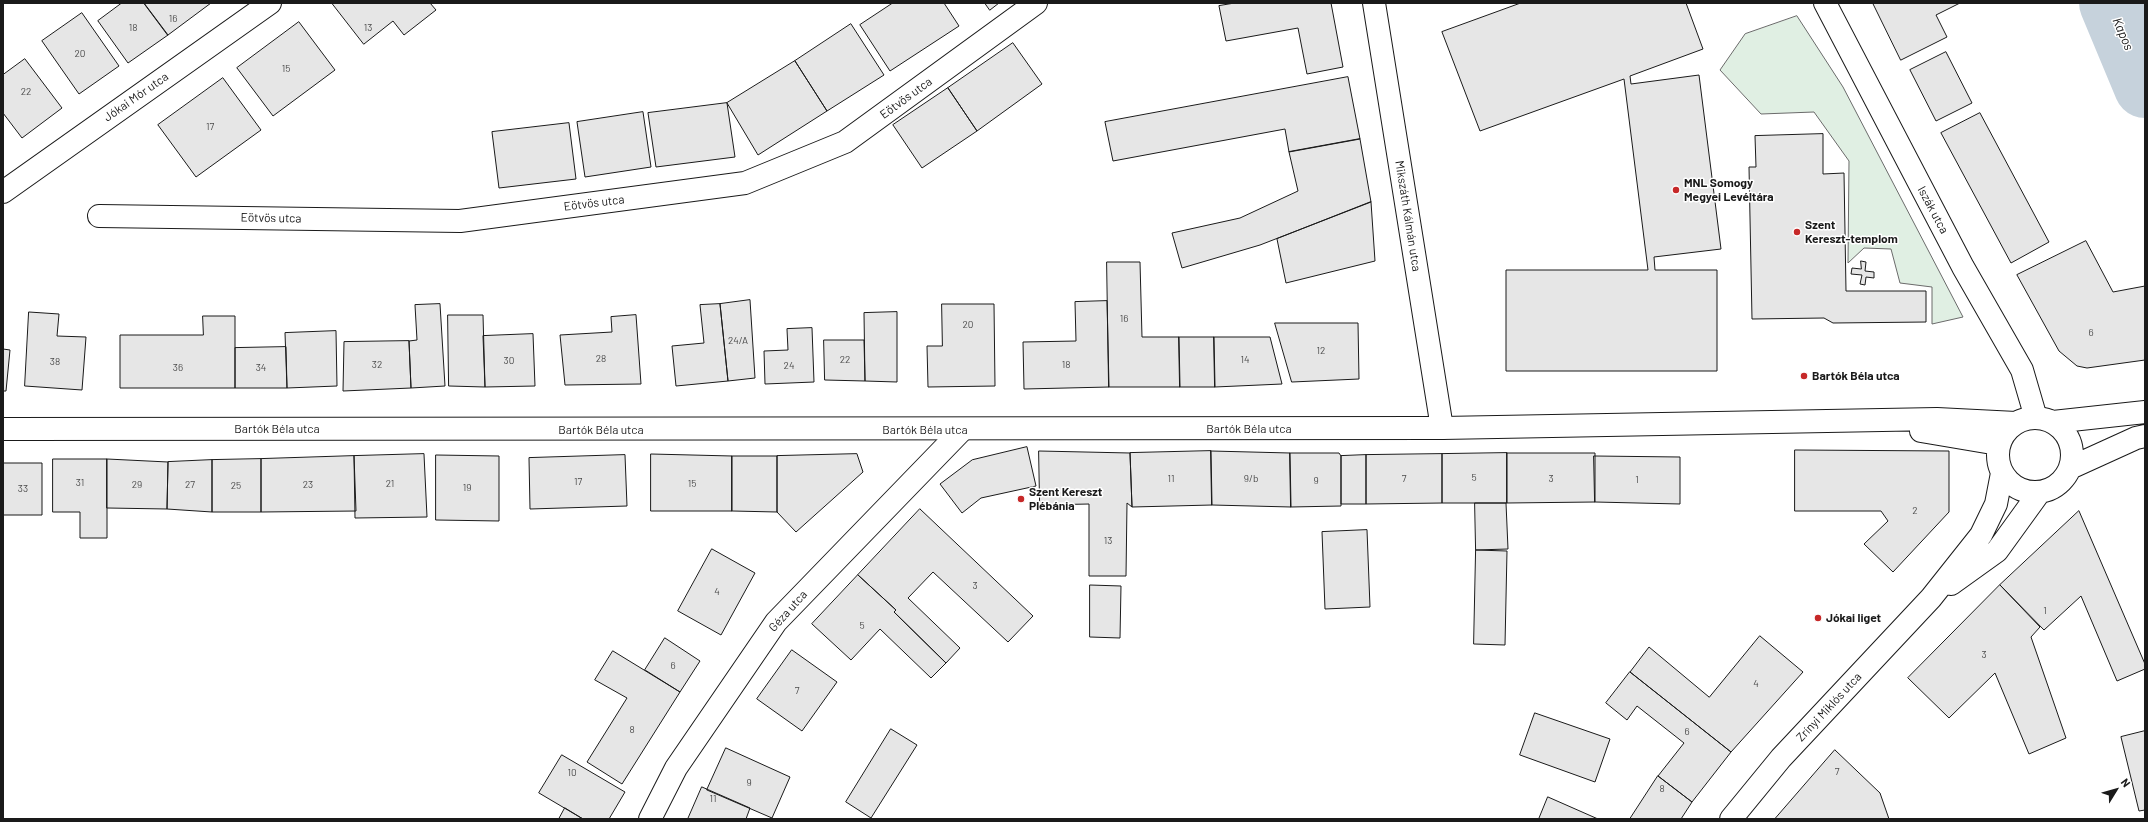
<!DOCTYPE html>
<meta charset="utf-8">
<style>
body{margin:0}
#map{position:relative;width:2148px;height:822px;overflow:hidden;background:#fff;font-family:Barlow,sans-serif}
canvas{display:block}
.frame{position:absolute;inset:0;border:4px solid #1a1a1a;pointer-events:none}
.north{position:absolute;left:2096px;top:770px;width:40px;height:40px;-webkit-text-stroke:3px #fff;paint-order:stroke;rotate:53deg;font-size:11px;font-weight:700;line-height:16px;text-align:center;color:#1a1a1a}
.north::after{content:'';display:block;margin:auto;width:14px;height:18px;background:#1a1a1a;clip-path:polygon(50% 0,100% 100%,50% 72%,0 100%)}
</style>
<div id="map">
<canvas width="2148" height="822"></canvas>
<div class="frame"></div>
<div class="north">N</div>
</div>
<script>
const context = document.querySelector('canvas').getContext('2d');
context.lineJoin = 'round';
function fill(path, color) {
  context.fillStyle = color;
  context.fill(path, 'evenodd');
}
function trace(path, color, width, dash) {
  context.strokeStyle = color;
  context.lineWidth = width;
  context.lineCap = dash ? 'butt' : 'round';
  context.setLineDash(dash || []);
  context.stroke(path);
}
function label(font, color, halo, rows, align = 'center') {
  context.font = font + ' Barlow,sans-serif';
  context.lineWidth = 3;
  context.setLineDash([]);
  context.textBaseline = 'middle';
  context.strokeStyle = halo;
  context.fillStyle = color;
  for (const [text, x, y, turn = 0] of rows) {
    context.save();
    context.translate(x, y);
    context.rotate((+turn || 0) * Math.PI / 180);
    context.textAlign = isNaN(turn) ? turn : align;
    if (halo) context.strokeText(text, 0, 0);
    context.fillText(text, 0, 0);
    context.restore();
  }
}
const green = new Path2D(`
 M 1797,16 L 1843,87 L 1963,317 L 1932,324 L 1932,287 L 1900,283 L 1891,249 L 1864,248 L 1848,263 L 1849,161 L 1814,112 L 1761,114 L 1720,70 L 1745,34 Z`);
const river = new Path2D(`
 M 2110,3 L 2145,87`);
const building = new Path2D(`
 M 122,3 L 144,3 L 168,35 L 128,63 L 98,21 Z
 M 144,3 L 211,3 L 168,35 Z
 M 332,3 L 430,3 L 436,10 L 404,35 L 393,21 L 364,44 Z
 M 893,3 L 944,3 L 959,26 L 890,71 L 860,25 Z
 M 985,3 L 999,3 L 990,10 Z
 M 1235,3 L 1331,3 L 1343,67 L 1307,74 L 1298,28 L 1226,41 L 1219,6 Z
 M 1521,3 L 1686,3 L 1703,49 L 1630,76 L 1631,84 L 1699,75 L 1721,249 L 1654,257 L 1655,270 L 1717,270 L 1717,371 L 1506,371 L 1506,270 L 1648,270 L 1624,79 L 1480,131 L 1442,32 Z
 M 1873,3 L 1960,3 L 1936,15 L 1947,37 L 1901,60 Z
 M 82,13 L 119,66 L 79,94 L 42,41 Z
 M 299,22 L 335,70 L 273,116 L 237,68 Z
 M 851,24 L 884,75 L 827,111 L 795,61 Z
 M 1013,43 L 1042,84 L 977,131 L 948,88 Z
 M 1946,52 L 1972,103 L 1936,121 L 1910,70 Z
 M 25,59 L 62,108 L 22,138 L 3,113 L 3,75 Z
 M 795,61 L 827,111 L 758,155 L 727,103 Z
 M 1348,77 L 1360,139 L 1289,152 L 1285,129 L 1113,161 L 1105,122 Z
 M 223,78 L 261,130 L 196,177 L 158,125 Z
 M 948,88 L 977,131 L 922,168 L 893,125 Z
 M 727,103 L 735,157 L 656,167 L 648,113 Z
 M 643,112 L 651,167 L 585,177 L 577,122 Z
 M 1980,113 L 2049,242 L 2011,263 L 1941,133 Z
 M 569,123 L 576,179 L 499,188 L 492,132 Z
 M 1823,134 L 1823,174 L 1844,173 L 1846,291 L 1926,291 L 1926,322 L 1833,323 L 1824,318 L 1752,319 L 1749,167 L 1756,167 L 1755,136 Z
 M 1360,139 L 1371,202 L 1260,245 L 1182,268 L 1172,233 L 1240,218 L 1298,191 L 1289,152 Z
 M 1371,202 L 1375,261 L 1286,283 L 1277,239 Z
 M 2086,241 L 2113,292 L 2145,286 L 2145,360 L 2087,368 L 2077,366 L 2059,351 L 2017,275 Z
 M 1861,261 L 1866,262 L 1865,271 L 1874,272 L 1874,278 L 1866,277 L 1865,285 L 1860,284 L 1862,275 L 1851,274 L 1852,268 L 1861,269 Z
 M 1107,262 L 1140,262 L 1142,337 L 1179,337 L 1180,387 L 1109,387 Z
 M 750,300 L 755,378 L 728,381 L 720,304 Z
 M 1107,301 L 1109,387 L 1024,389 L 1023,342 L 1076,341 L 1075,302 Z
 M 440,304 L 445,386 L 411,388 L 409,341 L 417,340 L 415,305 Z
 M 720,304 L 728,381 L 676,386 L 672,346 L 704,343 L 700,305 Z
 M 942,304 L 994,304 L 995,386 L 928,387 L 927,346 L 942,346 Z
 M 29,312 L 59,314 L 57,336 L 86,337 L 82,390 L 25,386 Z
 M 897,312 L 897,382 L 865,381 L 864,313 Z
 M 448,315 L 483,315 L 485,387 L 449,386 Z
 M 636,315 L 641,384 L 565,385 L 560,335 L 612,332 L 611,317 Z
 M 203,316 L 235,316 L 235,388 L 120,388 L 120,335 L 203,335 Z
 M 1275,323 L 1358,323 L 1359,379 L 1292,382 Z
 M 812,328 L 814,382 L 765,384 L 764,351 L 788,350 L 787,329 Z
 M 336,331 L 337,386 L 287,388 L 285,333 Z
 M 533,334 L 535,386 L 485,387 L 483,336 Z
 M 1179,337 L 1214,337 L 1215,387 L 1180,387 Z
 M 1214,337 L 1270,337 L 1282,384 L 1215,387 Z
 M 824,340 L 864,340 L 865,381 L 825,380 Z
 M 409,341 L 411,388 L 343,391 L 344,342 Z
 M 286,347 L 287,388 L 235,388 L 235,348 Z
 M 3,349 L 10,350 L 6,391 L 3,391 Z
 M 1027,447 L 1036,486 L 981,498 L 962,513 L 940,484 L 972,460 Z
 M 1795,450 L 1949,451 L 1949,512 L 1893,572 L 1864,544 L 1888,521 L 1881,511 L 1795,511 Z
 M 1039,451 L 1130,453 L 1132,507 L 1127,503 L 1126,576 L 1089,576 L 1089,504 L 1040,505 Z
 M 1211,451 L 1290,453 L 1291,507 L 1212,505 Z
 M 1211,451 L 1212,505 L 1132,507 L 1130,453 Z
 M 1290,453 L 1339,453 L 1341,456 L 1341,506 L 1291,507 Z
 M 1507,453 L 1595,453 L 1595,502 L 1507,503 Z
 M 1507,453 L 1507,503 L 1442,503 L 1442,454 Z
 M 424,454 L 427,517 L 355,518 L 354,456 Z
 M 651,454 L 732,456 L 732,511 L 651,511 Z
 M 857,454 L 863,472 L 796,532 L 777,512 L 777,456 Z
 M 1442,454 L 1442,503 L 1366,504 L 1366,455 Z
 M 436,455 L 499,456 L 499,521 L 436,520 Z
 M 625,455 L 627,506 L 530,509 L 529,458 Z
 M 1366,455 L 1366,504 L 1341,504 L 1341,456 Z
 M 354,456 L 356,511 L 261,512 L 261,459 Z
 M 732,456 L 777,456 L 777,512 L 732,511 Z
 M 1594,456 L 1680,457 L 1680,504 L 1595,502 Z
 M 53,459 L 107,459 L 107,538 L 80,538 L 80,512 L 53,512 Z
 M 107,459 L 168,462 L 167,509 L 107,508 Z
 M 261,459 L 261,512 L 212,512 L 212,460 Z
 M 212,460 L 212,512 L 167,509 L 168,462 Z
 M 3,463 L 42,463 L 42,515 L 3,515 Z
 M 1475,503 L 1506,503 L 1508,549 L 1476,550 Z
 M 920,509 L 1033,616 L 1008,642 L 933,572 L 908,598 L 960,648 L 946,663 L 894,612 L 896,610 L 858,575 Z
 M 2079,511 L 2145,664 L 2145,669 L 2117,681 L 2081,596 L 2044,630 L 2000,585 Z
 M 1367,530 L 1370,607 L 1325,609 L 1322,532 Z
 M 712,549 L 755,573 L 721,635 L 678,611 Z
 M 1476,550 L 1507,551 L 1505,645 L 1474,644 Z
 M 858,575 L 896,610 L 894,612 L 946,663 L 931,678 L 880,629 L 851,660 L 812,624 Z
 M 1090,585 L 1121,586 L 1120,638 L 1090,637 Z
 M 2000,585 L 2040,627 L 2031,637 L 2066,738 L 2029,754 L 1995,673 L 1949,718 L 1908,678 Z
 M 1760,636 L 1803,672 L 1731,752 L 1630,672 L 1649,647 L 1709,697 Z
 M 665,638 L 700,661 L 680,692 L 645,670 Z
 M 792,650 L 837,682 L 802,731 L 757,699 Z
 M 613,651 L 680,692 L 622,784 L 587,762 L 627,698 L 595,680 Z
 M 1630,672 L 1731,752 L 1692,802 L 1658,776 L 1684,743 L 1637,706 L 1627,720 L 1606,703 Z
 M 1535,713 L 1610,739 L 1595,782 L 1520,755 Z
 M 891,729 L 917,745 L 871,818 L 846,802 Z
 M 2145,731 L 2145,810 L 2139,811 L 2121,737 Z
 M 726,748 L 790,777 L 772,818 L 707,790 Z
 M 1835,750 L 1880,793 L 1889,819 L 1775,819 Z
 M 562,755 L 625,792 L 609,819 L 583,819 L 539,793 Z
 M 1658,776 L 1692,802 L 1681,819 L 1630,819 Z
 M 702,787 L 750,808 L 746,819 L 688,819 Z
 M 1548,797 L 1598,819 L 1539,819 Z
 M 565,808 L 583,819 L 559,819 Z`);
const minor = new Path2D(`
 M 1374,3 L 1442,428
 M 1825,3 L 1963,267 L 2022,370 L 2036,418
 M 3,192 L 270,3
 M 99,216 L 460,221 L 745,183 L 845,142 L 1036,3
 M 650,819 L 676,768 L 776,622 L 962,430`);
const tertiary = new Path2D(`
 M1998 455a37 37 0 1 1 74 0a37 37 0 1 1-74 0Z
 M 2053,422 L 2145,412
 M 3,429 L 1442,428 L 1937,419 L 2016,423
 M 1921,431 L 1998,444
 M 2070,468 L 2136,438 L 2145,436
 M 1951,584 L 1997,551 L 2039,493
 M 1731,819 L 1781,758 L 1931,598 L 1981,535 L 1996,504 L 2002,473`);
const markers = [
 [1676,190,4,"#c62828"],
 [1797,232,4,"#c62828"],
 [1804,376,4,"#c62828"],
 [1021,499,4,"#c62828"],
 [1818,618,4,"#c62828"]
];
const numberNames = [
 ["16",173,19],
 ["18",133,28],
 ["13",368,28],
 ["20",80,54],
 ["15",286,69],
 ["22",26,92],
 ["17",210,127],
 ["16",1124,319],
 ["20",968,325],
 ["6",2091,333],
 ["24/A",738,341],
 ["12",1321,351],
 ["28",601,359],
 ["22",845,360],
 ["14",1245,360],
 ["30",509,361],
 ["38",55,362],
 ["32",377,365],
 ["18",1066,365],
 ["24",789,366],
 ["36",178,368],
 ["34",261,368],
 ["5",1474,478],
 ["11",1171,479],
 ["9/b",1251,479],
 ["7",1404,479],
 ["3",1551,479],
 ["1",1637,480],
 ["9",1316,481],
 ["17",578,482],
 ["31",80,483],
 ["21",390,484],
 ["15",692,484],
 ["29",137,485],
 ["27",190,485],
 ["23",308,485],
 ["25",236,486],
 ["19",467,488],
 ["33",23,489],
 ["2",1915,511],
 ["13",1108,541],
 ["3",975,586],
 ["4",717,592],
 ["1",2045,611],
 ["5",862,626],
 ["3",1984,655],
 ["6",673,666],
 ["4",1756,684],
 ["7",797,691],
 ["8",632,730],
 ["6",1687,732],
 ["7",1837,772],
 ["10",572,773],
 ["9",749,783],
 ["8",1662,789],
 ["11",713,799]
];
const streetNames = [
 ["Jókai Mór utca",136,97,-35],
 ["Eötvös utca",906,98,-36],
 ["Eötvös utca",594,203,-7],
 ["Iszák utca",1933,210,62],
 ["Mikszáth Kálmán utca",1408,216,81],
 ["Eötvös utca",271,218,1],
 ["Bartók Béla utca",277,429],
 ["Bartók Béla utca",1249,429],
 ["Bartók Béla utca",601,430],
 ["Bartók Béla utca",925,430],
 ["Géza utca",788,611,-48],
 ["Zrínyi Miklós utca",1829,707,-47]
];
const poiNames = [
 ["MNL Somogy",1684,183],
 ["Megyei Levéltára",1684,197],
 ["Szent",1805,225],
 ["Kereszt-templom",1805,239],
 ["Bartók Béla utca",1812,376],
 ["Szent Kereszt",1029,492],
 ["Plébánia",1029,506],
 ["Jókai liget",1826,618]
];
const waterNames = [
 ["Kapos",2123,34,67]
];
fill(green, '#e0efe3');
trace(green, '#6a6a6a', 1);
trace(river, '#c6d2dc', 62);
fill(building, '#e6e6e6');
trace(building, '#1a1a1a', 1);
trace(minor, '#1a1a1a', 24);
trace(tertiary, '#1a1a1a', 24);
trace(minor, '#fff', 22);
trace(tertiary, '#fff', 22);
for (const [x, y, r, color] of markers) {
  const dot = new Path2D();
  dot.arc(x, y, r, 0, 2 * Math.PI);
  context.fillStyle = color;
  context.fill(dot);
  trace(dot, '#fff', 1.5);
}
label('10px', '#4d4d4d', null, numberNames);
label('12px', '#1a1a1a', '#fff', streetNames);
label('bold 12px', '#1a1a1a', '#fff', poiNames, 'left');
label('italic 13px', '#1a1a1a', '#fff', waterNames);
</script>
